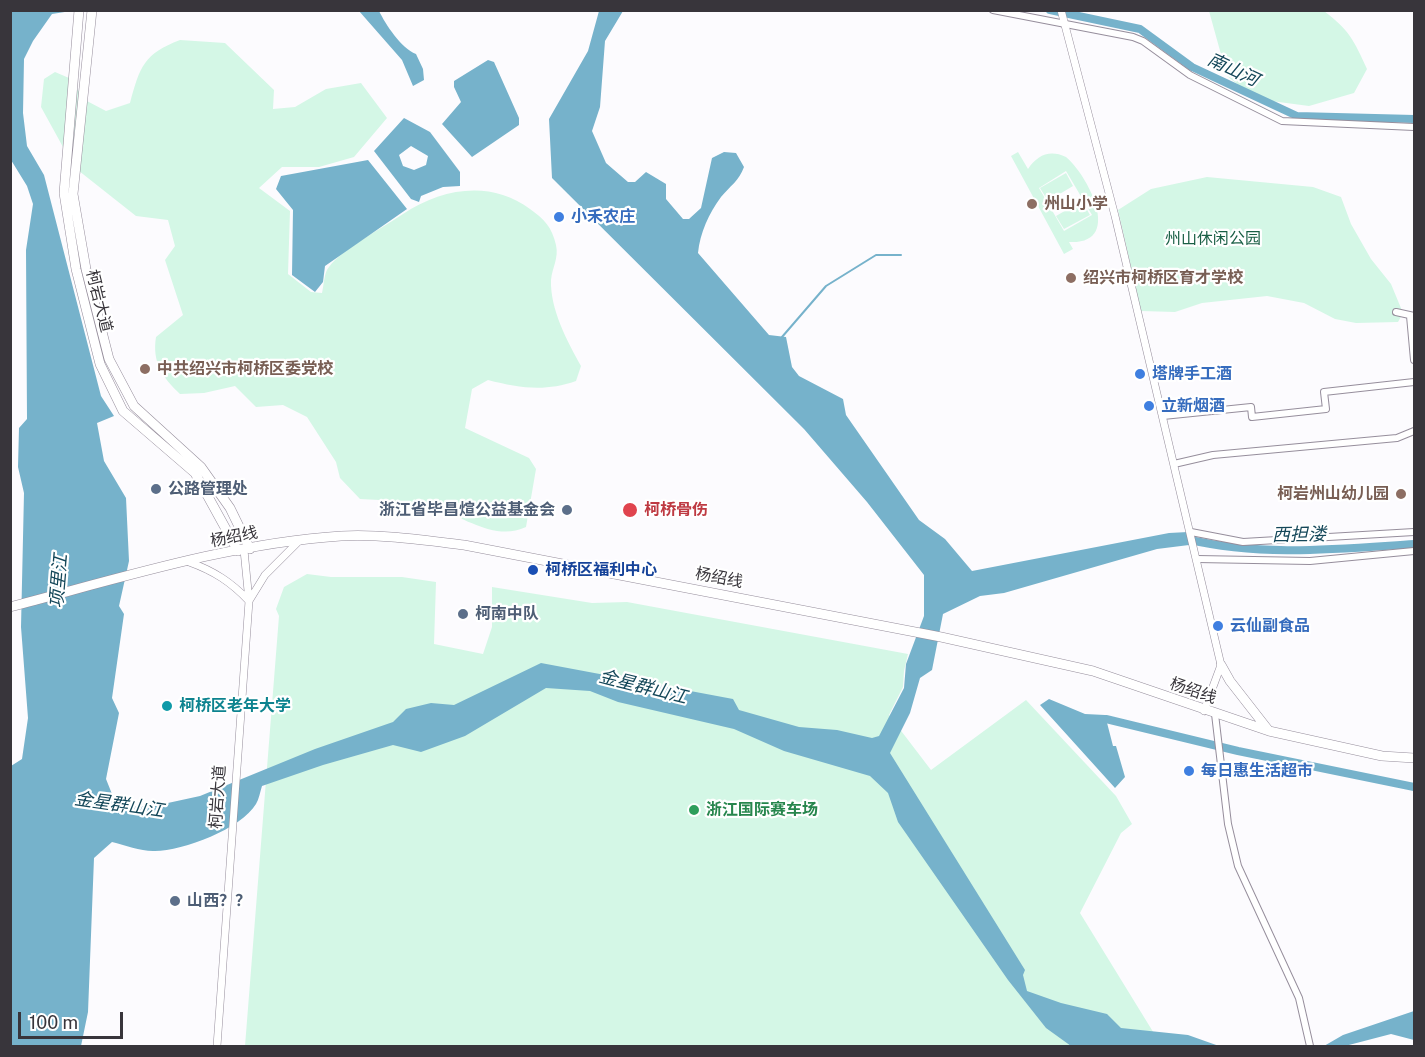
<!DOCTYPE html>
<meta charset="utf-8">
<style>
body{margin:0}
#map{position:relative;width:1425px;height:1057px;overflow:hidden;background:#fcfbfe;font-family:"Public Sans",sans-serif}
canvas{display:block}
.frame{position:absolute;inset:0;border:12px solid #38353b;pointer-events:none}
.scale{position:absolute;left:18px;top:1012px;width:105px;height:27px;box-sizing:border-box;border:3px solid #38353b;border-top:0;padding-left:8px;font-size:18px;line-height:21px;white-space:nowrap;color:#38353b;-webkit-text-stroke:4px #fff;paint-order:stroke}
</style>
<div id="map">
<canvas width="1425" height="1057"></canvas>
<div class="frame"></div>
<div class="scale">100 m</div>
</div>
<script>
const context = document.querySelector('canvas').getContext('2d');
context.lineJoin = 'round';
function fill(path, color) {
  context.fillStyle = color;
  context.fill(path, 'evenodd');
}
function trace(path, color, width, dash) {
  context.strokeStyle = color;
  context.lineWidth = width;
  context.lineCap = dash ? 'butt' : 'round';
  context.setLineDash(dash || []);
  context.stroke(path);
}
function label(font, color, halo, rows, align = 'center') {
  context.font = font + ' "Public Sans","Noto Sans SC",sans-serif';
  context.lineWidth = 4.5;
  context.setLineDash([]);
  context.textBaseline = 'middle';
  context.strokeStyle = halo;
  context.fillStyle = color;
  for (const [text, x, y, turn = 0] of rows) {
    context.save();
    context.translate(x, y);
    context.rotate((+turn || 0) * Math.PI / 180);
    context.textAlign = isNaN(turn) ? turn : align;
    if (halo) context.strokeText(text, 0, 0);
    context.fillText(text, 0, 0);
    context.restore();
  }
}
const green = new Path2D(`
 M 1209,11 L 1324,11 C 1349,30 1354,40 1367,69 L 1354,93 L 1309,106 L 1256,99 L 1227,76 Z
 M 180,40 L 225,43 L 274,90 L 273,109 L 295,107 L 326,89 L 361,83 L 387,118 L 354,157 L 319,167 L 282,167 L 259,188 L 290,211 L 288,274 L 311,292 L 322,293 C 324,285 324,272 329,267 C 342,249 384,227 403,214 C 442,188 491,180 530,209 C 544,219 552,227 556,245 C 559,258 552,268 551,280 C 550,309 567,341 581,366 L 576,381 C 545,392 519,388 488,380 L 472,389 L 465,428 L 529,458 L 536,469 L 526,527 C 496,541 468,519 439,510 C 414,502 386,500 360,499 L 340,478 L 336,462 L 307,417 L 283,405 L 256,407 L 235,386 L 204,393 L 180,394 C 162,377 152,362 156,337 L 183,315 L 165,260 L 175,246 L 168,220 L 136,216 L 74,167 L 41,107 L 44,79 L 55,72 L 69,78 L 85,100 L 106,111 L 130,103 C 140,66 144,54 180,40 Z
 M 1018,152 L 1028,169 C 1037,155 1050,149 1066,157 C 1087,174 1125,245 1069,242 L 1073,249 L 1064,254 L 1011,156 ZM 1066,171 L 1092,215 L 1064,231 L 1039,188 Z
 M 1066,173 L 1073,186 L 1048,201 L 1040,188 Z
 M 1207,177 L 1313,187 L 1341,197 L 1351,224 L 1371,259 L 1391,284 L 1403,313 L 1398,322 L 1356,323 L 1335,319 L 1304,303 L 1267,296 L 1202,303 L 1175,312 L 1141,311 L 1118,210 L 1151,189 Z
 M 1082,201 L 1090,215 L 1064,229 L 1056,216 Z
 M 307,574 L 331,577 L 402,577 L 436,582 L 434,644 L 483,654 L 492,627 L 492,587 L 592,603 L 627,602 L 908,654 L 904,671 L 903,687 L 889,715 L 931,770 L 1026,700 L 1116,796 L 1132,824 L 1121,833 L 1080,913 L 1155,1035 L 1206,1046 L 245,1046 L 279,616 L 276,609 L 284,587 Z`);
const water = new Path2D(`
 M 11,11 L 71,11 L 52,14 L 33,41 L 24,59 L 23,113 L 27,146 L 44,175 L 101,396 L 114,416 L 97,423 L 104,461 L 126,498 L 129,561 L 119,606 L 124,614 L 112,698 L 119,713 L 106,779 L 114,799 L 134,806 L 154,806 L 200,796 L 315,749 L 393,722 L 406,709 L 431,703 L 454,705 L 541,663 L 733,699 L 739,710 L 799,727 L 837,730 L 872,738 L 879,736 L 904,688 L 906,664 L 924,616 L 924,575 L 867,502 L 804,429 L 552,178 L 549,119 L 588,51 L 599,11 L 623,11 L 605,41 L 600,107 L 592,131 L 606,163 L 628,182 L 635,182 L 646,172 L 666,184 L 666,199 L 683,219 L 689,219 L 701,208 L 712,158 L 724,152 L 736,153 L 744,167 C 739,181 730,186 721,197 C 709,213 700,233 698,253 L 769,335 L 786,337 L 792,367 L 799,376 L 843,399 L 846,415 L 919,520 L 945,539 L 972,571 L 1169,533 L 1188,532 L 1189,545 L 1157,549 L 1004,593 L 980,596 L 943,614 L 932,670 L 920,678 L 910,713 L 890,753 L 1025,970 L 1023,975 L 1027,991 L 1061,1003 L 1107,1014 L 1121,1028 L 1188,1035 L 1219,1046 L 1071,1046 L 1046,1028 L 1008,980 L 898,822 L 888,793 L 870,776 L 784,751 L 734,729 L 618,702 L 590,691 L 546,688 L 465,736 L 421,752 L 393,745 L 323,765 L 262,786 C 260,792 259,799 256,804 C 241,829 181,852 153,851 C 140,851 125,845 112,842 L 94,858 L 88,1012 L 81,1046 L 11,1046 L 11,766 L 22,759 L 28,718 L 21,627 L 24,493 L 18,467 L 19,428 L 27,419 L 26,250 L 33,204 L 27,186 L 11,160 Z
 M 359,11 L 379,11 C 386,25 401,48 416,54 L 423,69 L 424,80 L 413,86 L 402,60 Z
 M 488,60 L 494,62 L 519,118 L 519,125 L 472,157 L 442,124 L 461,102 L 454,87 L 454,81 Z
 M 404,118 L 430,132 L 460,172 L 460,186 L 443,187 L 421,196 L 419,202 L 411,199 L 374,151 ZM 411,146 L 428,156 L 426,165 L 414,170 L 403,166 L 399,155 Z
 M 368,160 L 407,209 L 325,266 L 323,282 L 315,292 L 292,275 L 293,210 L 276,189 L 281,176 Z
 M 1049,699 L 1085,714 L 1105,715 L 1113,746 L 1116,746 L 1125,777 L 1115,788 L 1040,705 Z
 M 1414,1011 L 1414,1040 L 1391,1034 L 1345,1046 L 1324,1046 L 1343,1035 Z`);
const stream = new Path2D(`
 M 782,337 L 826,286 L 876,255 L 901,255`);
const canal = new Path2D(`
 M 1050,10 L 1140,29 L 1192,67 L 1297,116 L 1414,119
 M 1186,539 C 1262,557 1337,549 1414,544
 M 1106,719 L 1238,751 L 1414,787`);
const minor = new Path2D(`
 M 993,10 L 1133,37 L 1143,41 L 1190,75 L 1282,121 L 1414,127
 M 1396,312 L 1414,316
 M 1410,316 L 1414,360
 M 1163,416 L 1251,407 L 1252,417 L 1326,409 L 1324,392 L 1414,382
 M 1174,464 L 1213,455 L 1397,438 L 1414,431
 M 1191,532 L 1243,542 L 1414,532
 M 1197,559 L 1310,561 L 1414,551
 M 1215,714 L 1228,824 L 1238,866 L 1299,998 L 1310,1046`);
const tertiary = new Path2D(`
 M 1061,10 L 1115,216 L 1221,665 L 1204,711
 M 189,562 C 214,571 231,582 249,601
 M 249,601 L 265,575 L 299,541
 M 217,1046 L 249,601 L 244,550`);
const primary = new Path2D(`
 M 79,10 L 64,193 L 76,269 L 100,364 L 123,411 L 195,473 L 238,551
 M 92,10 L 73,194 L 86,269 L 109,359 L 134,406 L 201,467 L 230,508 L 250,549
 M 10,607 C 117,579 231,543 341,536 C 383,534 423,540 464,545 L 941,637 L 1093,671 L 1269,731 L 1382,756 L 1414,758
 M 1221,665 L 1230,681 L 1269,731`);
const markers = [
 [1032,204,6,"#8d6e63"],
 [559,217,6,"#3f7fe0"],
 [1071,278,6,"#8d6e63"],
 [145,369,6,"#8d6e63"],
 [1140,374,6,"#3f7fe0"],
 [1149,406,6,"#3f7fe0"],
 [156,489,6,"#5c6f8a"],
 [1401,494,6,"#8d6e63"],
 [567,510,6,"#5c6f8a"],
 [630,510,8,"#e0444e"],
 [533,570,6,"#1a4fb4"],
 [463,614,6,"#5c6f8a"],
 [1218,626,6,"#3f7fe0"],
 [167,706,6,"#0f9aa8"],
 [1189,771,6,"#3f7fe0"],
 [694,810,6,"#2e9e5b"],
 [175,901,6,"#5c6f8a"]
];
const educationNames = [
 ["州山小学",1044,204],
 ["绍兴市柯桥区育才学校",1083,278],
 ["中共绍兴市柯桥区委党校",157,369],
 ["柯岩州山幼儿园",1389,494,"right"]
];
const shopNames = [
 ["小禾农庄",571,217],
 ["塔牌手工酒",1152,374],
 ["立新烟酒",1161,406],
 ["云仙副食品",1230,626],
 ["每日惠生活超市",1201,771]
];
const parkNames = [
 ["州山休闲公园",1213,239]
];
const streetNames = [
 ["柯岩大道",99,301,76],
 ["杨绍线",234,537,-11],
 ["杨绍线",719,578,11],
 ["杨绍线",1193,691,19],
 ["柯岩大道",218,797,-86]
];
const serviceNames = [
 ["公路管理处",168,489],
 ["浙江省毕昌煊公益基金会",555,510,"right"],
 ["柯南中队",475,614],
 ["山西？？",187,901]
];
const healthNames = [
 ["柯桥骨伤",644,510]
];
const transitNames = [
 ["柯桥区福利中心",545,570]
];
const cultureNames = [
 ["柯桥区老年大学",179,706]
];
const leisureNames = [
 ["浙江国际赛车场",706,810]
];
const waterNames = [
 ["南山河",1233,70,25],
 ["西担溇",1299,535,-1],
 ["项里江",59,581,-85],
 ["金星群山江",643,687,14],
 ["金星群山江",119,805,8]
];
fill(green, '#d4f7e6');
fill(water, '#76b2cb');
trace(stream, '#76b2cb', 2);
trace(canal, '#76b2cb', 8);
trace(minor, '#968e9c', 8);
trace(tertiary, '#968e9c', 8);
trace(primary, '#968e9c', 10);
trace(minor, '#fff', 6);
trace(tertiary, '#fff', 7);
trace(primary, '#fff', 9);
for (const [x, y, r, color] of markers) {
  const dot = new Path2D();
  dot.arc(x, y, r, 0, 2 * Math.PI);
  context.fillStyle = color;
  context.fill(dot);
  trace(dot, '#fff', 2);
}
label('bold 16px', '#785e54', '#fff', educationNames, 'left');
label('bold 16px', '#366cbe', '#fff', shopNames, 'left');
label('16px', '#195f45', '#fff', parkNames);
label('16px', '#38353b', '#fff', streetNames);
label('bold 16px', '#4e5e75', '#fff', serviceNames, 'left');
label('bold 16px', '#be3a42', '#fff', healthNames, 'left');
label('bold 16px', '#164399', '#fff', transitNames, 'left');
label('bold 16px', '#0d838f', '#fff', cultureNames, 'left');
label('bold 16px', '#27864d', '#fff', leisureNames, 'left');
label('italic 18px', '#144759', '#fff', waterNames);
</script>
